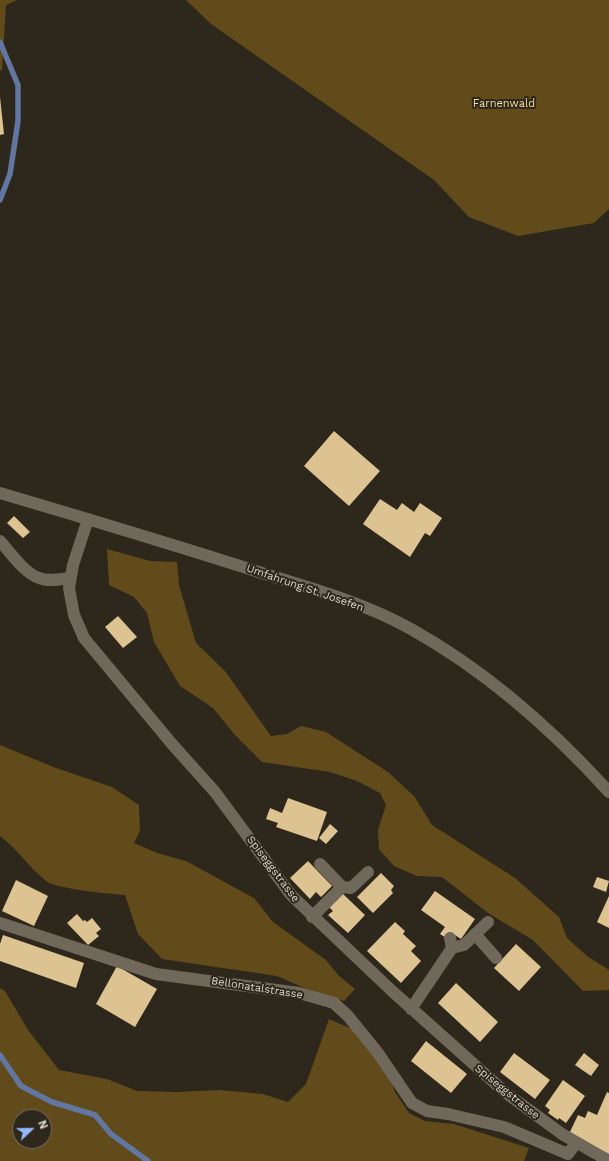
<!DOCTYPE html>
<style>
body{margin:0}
#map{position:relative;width:609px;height:1161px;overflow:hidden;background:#2e271b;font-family:"Work Sans",sans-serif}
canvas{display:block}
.north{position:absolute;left:12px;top:1109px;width:40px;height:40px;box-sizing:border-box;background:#2e271b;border:1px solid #726d63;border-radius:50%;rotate:68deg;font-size:11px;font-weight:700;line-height:16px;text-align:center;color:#d9d5ce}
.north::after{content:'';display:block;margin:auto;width:14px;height:18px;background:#94b7fd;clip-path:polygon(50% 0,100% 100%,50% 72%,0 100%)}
</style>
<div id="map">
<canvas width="609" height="1161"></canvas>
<div class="north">N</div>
</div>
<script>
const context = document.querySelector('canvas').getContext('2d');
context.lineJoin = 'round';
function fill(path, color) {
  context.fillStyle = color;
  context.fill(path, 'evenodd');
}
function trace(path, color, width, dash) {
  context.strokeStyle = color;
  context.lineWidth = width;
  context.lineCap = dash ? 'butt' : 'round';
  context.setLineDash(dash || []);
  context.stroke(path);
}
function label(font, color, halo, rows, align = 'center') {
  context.font = font + ' "Work Sans",sans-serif';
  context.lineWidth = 4;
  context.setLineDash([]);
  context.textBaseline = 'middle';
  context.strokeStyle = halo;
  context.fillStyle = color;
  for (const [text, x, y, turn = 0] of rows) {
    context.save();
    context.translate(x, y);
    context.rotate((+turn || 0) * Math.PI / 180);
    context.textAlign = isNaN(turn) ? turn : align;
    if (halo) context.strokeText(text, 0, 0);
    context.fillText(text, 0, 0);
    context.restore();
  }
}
const forest = new Path2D(`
 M 0,0 L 17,0 L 6,5 L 2,70 L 0,71 Z
 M 186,0 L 609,0 L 609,209 L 594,223 L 518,236 L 469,217 L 434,180 L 211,24 Z
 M 107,549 L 150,561 L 177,562 L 179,585 L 196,643 L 225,671 L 271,736 L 287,734 L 301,726 L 326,732 L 388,772 L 414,796 L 432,825 L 515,878 L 559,917 L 567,938 L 587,956 L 609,970 L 609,990 L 583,991 L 533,940 L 488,913 L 442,877 L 417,876 L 394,866 L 379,849 L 378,830 L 386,805 L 380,793 L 357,781 L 330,772 L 262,762 L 235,735 L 213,708 L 180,686 L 154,642 L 147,613 L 134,597 L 109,585 Z
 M 0,745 L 56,768 L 112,787 L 139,805 L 140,831 L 134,843 L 157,853 L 186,861 L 254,898 L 273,922 L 326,960 L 338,975 L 355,989 L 344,1001 L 309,990 L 277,976 L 162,959 L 138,934 L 125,895 C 111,894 56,889 46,881 C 29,868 18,849 0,836 Z
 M 0,988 L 5,991 L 28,1030 L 59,1070 L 107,1079 L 137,1091 L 177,1092 L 219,1090 L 263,1094 L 288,1102 L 306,1084 L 329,1019 L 366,1035 L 385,1058 L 395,1092 L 409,1113 L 425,1121 L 454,1124 L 529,1148 L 524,1161 L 0,1161 ZM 20,1117 L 44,1117 L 44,1141 L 20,1141 Z`);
const stream = new Path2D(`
 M 0,42 L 18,85 L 18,121 L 10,174 L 0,200
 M 0,1055 L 21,1086 L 52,1102 L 95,1115 L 111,1134 L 148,1161`);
const building = new Path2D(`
 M 0,97 L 4,134 L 0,135 Z
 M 334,431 L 380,471 L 349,506 L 304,466 Z
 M 380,499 L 397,510 L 402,503 L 414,512 L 420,503 L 442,518 L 430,536 L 425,533 L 410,557 L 363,524 Z
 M 14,516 L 30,532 L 23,538 L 7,523 Z
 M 118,616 L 137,637 L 123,648 L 105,627 Z
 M 288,798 L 327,812 L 317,841 L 276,827 L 278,823 L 266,819 L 270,808 L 282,813 Z
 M 330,824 L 338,831 L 326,844 L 319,838 Z
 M 308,861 L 332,886 L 321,897 L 316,892 L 310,899 L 290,878 Z
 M 381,873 L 394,886 L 391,890 L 393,893 L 373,913 L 357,897 Z
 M 597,877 L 609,881 L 606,892 L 593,887 Z
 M 16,880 L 48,896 L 34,926 L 2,911 Z
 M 435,891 L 475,919 L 461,939 L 450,932 L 446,938 L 440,934 L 445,927 L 421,910 Z
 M 342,893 L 365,915 L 348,933 L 328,915 L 333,911 L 329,907 Z
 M 609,896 L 609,928 L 597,922 Z
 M 77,914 L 83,921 L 85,920 L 87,922 L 92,918 L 101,929 L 96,933 L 99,936 L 88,945 L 67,923 Z
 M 395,922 L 405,931 L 403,934 L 416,946 L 411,951 L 421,961 L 401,983 L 367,951 Z
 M 3,935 L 84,963 L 76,988 L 0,961 L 0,944 Z
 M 516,944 L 541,967 L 519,991 L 494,968 Z
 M 117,966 L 157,989 L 135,1027 L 96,1004 Z
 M 456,983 L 498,1022 L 480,1042 L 438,1003 Z
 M 426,1041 L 467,1074 L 451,1093 L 411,1061 Z
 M 514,1053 L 550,1080 L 535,1099 L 500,1072 Z
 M 584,1053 L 599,1065 L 591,1076 L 575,1065 Z
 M 563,1080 L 585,1096 L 566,1123 L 559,1118 L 558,1120 L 548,1113 L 550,1110 L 545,1106 Z
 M 607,1092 L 609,1093 L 609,1154 L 568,1136 L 578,1115 L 585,1118 L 588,1111 L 597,1115 Z`);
const minor = new Path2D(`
 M 0,493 C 88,519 175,545 262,573 C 313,589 365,603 411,629 C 486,671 552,729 609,792
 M 88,519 L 73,565 L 69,588 L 74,615 L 84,638 L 172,744 L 215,792 L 291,895 L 392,991 L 506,1093 L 562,1134 L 609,1161
 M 0,541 C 11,553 23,572 39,578 C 48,582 61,579 70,578
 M 342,887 L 351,888 L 368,872
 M 312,917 L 342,887 L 320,864
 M 0,923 L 156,974 L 299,993 L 334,1003 L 348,1016 L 378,1053 L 412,1103 L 427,1111 L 448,1114 L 504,1127 L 568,1154 L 576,1143
 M 475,934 L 496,958
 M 452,948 L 464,945 L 488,922
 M 411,1009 L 452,948 L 450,938`);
const parkNames = [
 ["Farnenwald",504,104]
];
const streetNames = [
 ["Umfahrung St. Josefen",305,588,19],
 ["Spiseggstrasse",273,869,53],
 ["Bellonatalstrasse",257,988,9],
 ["Spiseggstrasse",507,1092,39]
];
fill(forest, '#614b1b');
trace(stream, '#6176a0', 5.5);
fill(building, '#ddc392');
trace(minor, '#70695b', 12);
label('11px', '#f9dba1', '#2e271b', parkNames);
label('11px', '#d9d5ce', '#2e271b', streetNames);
</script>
